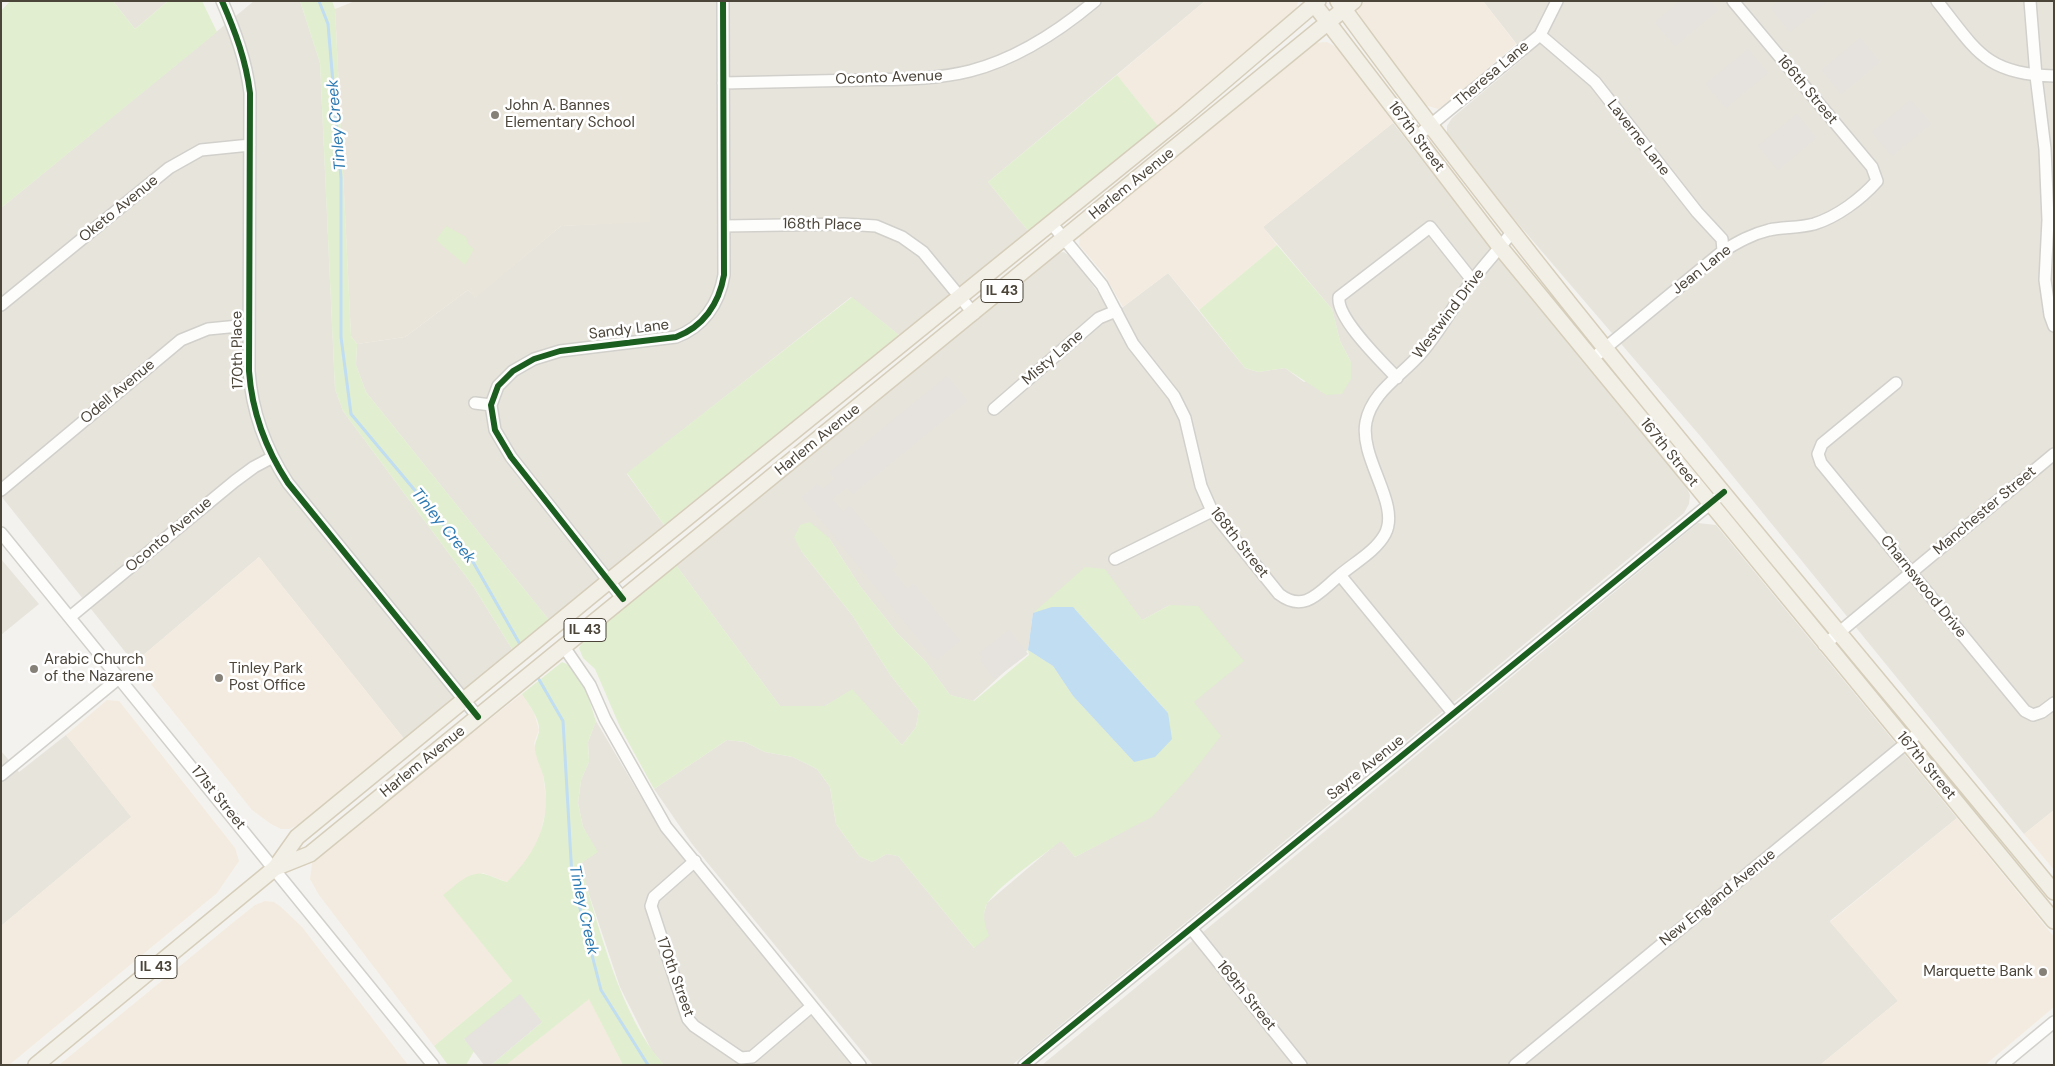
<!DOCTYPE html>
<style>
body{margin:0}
#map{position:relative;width:2055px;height:1066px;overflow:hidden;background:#f4f2ee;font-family:"DM Sans",sans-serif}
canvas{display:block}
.frame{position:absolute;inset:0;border:2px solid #4b4439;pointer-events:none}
</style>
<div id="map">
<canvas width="2055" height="1066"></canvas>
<div class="frame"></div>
</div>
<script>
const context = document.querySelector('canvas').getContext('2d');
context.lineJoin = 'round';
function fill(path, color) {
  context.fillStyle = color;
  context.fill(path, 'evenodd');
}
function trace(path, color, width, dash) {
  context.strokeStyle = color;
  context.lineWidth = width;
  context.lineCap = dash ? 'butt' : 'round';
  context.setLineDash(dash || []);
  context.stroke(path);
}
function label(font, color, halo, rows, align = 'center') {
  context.font = font + ' "DM Sans",sans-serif';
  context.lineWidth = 5;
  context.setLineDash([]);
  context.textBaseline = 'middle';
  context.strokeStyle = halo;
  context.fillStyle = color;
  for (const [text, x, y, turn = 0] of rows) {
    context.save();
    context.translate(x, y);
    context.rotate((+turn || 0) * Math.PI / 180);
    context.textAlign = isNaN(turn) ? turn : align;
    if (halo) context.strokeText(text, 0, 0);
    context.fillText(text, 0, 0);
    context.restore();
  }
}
const residential = new Path2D(`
 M 113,1 L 168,1 L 135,29 Z
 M 254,1 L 300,1 L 320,63 L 335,389 L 343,411 L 473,586 L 512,649 L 405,740 L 259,557 L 134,663 L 1,496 L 1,208 Z
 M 650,1 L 1205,1 L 988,182 L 1029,232 L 899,335 L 851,297 L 627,474 L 664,525 L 549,620 L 366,392 L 356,365 L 357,344 L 405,337 L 468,290 L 475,297 L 561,226 L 649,221 Z
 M 1483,1 L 2054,1 L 2054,810 L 2024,834 L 1701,437 L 1460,156 L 1447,134 L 1447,126 L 1452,118 L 1526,56 Z
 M 1393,123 L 1520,285 L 1686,486 L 1690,495 L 1689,504 L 1684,513 L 1012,1065 L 873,1065 L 692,844 L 654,789 L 727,740 L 745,742 L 765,752 L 793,757 L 817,769 L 830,787 L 836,824 L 859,856 L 872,862 L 887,854 L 898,856 L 974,948 L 987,903 L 1061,840 L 1075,857 L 1152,816 L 1194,702 L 1170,605 L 1142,620 L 1129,604 L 1033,613 L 1028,650 L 973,701 L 950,695 L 926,662 L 898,634 L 860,586 L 829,538 L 801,551 L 852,615 L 891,676 L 919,711 L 916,727 L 902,745 L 852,690 L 825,706 L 780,706 L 676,565 L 1056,253 L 1064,252 L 1073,258 L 1099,294 L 1113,318 L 1123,307 L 1168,273 L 1245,368 L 1258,372 L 1285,368 L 1304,382 L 1351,362 L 1340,341 L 1332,309 L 1263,227 Z
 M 1698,523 L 1716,525 L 1957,818 L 1830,921 L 1898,1001 L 1820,1065 L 1042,1065 Z
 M 1,559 L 39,604 L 1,635 Z
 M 596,721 L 660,829 L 851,1065 L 664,1065 L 652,1051 L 620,987 L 579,864 L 597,852 L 583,827 L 578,803 L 581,780 L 589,762 L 588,742 Z
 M 66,735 L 132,817 L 1,926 L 1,751 L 19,772 Z`);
const commercial = new Path2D(`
 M 1205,1 L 1298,1 L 1296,12 L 1291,17 L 1158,126 L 1117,75 Z
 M 1365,1 L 1483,1 L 1516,44 L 1449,102 L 1438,109 L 1425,105 L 1374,37 L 1356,9 Z
 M 1327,42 L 1341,50 L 1393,123 L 1263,227 L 1277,245 L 1199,310 L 1168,273 L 1123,307 L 1104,274 L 1079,245 L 1080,235 L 1083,231 L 1312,43 Z
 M 259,557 L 405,740 L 298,825 L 289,829 L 281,829 L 271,824 L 252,810 L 134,663 Z
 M 522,694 L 534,713 L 539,730 L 534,743 L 543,775 L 547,805 L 539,839 L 525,864 L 507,882 L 483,873 L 444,895 L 512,981 L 434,1046 L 319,895 L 310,879 L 312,863 L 327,846 Z
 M 107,700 L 119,701 L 235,848 L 239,861 L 217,893 L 9,1065 L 1,1065 L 1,926 L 131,817 L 66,735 Z
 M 2054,810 L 2054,870 L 2024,834 Z
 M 1957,818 L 2054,937 L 2054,1007 L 1985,1065 L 1820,1065 L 1898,1001 L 1830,922 Z
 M 265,901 L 274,902 L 281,907 L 302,927 L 408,1065 L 59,1065 L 230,925 L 255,905 Z
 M 589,998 L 623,1065 L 506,1065 Z`);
const education = new Path2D(`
 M 355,1 L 650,1 L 650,222 L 561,226 L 475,298 L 468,290 L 405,337 L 357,344 L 351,336 L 335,9 Z`);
const green = new Path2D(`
 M 10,1 L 113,1 L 135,29 L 168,1 L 202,1 L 217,32 L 1,208 L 1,11 Z
 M 300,1 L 332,1 L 335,9 L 351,336 L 357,344 L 356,365 L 366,392 L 549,620 L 512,649 L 473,586 L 343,411 L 335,389 L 320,63 Z
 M 1117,75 L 1158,126 L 1029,232 L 988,182 Z
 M 446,226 L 466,237 L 468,244 L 474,249 L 465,265 L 436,240 Z
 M 1277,245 L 1332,309 L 1340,341 L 1351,362 L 1351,379 L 1342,394 L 1326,395 L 1285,368 L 1258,372 L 1245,368 L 1199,310 Z
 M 852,297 L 899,335 L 664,525 L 627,473 Z
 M 810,522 L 829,538 L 860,586 L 898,634 L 926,662 L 950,695 L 974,701 L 1029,655 L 1028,650 L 1053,666 L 1073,696 L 1134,762 L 1168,713 L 1073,607 L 1052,607 L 1033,613 L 1085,567 L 1105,569 L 1142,620 L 1170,605 L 1198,606 L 1244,661 L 1194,702 L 1221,736 L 1189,777 L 1152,817 L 1075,857 L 1061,841 C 1041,857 1003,882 988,902 C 981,913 985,926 989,936 L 974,948 L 898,856 L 887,854 L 872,862 L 859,856 L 836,824 L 830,787 L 817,769 L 793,757 L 765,752 L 745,742 L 727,740 L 654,789 L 620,727 L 595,669 L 583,658 L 579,648 L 583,641 L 676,565 L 780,706 L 825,706 L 852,689 L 902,745 L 916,727 L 919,711 L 891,676 L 852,615 L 801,551 L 794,537 L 800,525 Z
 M 562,662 C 584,670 589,701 596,721 L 588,742 L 589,762 L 581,780 L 578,803 L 583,827 L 598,852 L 580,864 C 599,927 620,1016 664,1065 L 623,1065 L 589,999 L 506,1065 L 491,1065 L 542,1022 L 464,1039 L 474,1051 L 466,1065 L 448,1065 L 434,1046 L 512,981 L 443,895 C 454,887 469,870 484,874 C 492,876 499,880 507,882 C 537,852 553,819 543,775 C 541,768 537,761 536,754 C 533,744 537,741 539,732 C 541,719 528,704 522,694 Z`);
const parking = new Path2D(`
 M 1680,1 L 1710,1 L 1718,10 L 1675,46 L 1655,22 Z
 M 1779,1 L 1828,1 L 1790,32 L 1771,8 Z
 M 1860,38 L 1880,62 L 1841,94 L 1822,70 Z
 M 1748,49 L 1768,73 L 1726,108 L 1706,84 Z
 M 1911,100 L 1931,124 L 1892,156 L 1872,132 Z
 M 1797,114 L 1816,138 L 1778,170 L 1758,146 Z
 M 947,376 L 967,401 L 853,494 L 847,487 L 832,499 L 843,512 L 850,506 L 898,564 L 892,570 L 907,589 L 914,584 L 960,641 L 936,660 L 802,497 L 818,484 L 823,489 L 835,479 L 830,472 Z
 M 1009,630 L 1028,654 L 995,679 L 980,660 L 983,658 L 979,653 Z
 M 520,994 L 542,1022 L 491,1065 L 484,1065 L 464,1039 Z`);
const water = new Path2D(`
 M 1052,607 L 1073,607 L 1168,713 L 1172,739 L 1155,757 L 1134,762 L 1073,696 L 1053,666 L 1028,650 L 1033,613 Z`);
const stream = new Path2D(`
 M 319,1 L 328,24 L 341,178 L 341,337 L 351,414 L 469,555 L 521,646
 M 537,676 L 563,721 L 572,877 L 601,990 L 648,1065`);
const minor = new Path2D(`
 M 222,1 C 235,31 246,60 250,93 L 249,371 C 252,413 265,448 288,483 L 478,717
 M 1937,1 C 1977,51 1985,74 2054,76
 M 2030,1 L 2036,76 L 2045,149 L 2048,220 L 2045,280 L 2050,315 L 2054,326
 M 1540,35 L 1595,82 L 1697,212 L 1722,239 L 1723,251
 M 723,83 C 769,82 815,81 860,80 C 897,79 934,80 970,71 C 1017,59 1058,32 1095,1
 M 1416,137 L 1540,35 L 1557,1
 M 1051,223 L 1102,285 L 1133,344 L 1174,396 L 1185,418 L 1201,486 L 1212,511 L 1279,594 C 1305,614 1320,591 1340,575 L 1453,713
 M 725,226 L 844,224 L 876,226 L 902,237 L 923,252 L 974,314
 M 1,305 L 169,168 L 201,150 L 250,145
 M 1592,359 L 1723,251 C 1738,242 1752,234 1769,230 C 1784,227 1799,228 1814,224 C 1837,217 1861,199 1877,181 L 1872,167 L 1733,1
 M 1397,378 C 1382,362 1336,318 1339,297 L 1430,227 L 1472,280
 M 1896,383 L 1822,444 L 1818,454 L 1821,463 L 2025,711 L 2033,715 L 2042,712 L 2054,703
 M 475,403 L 491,405
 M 994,409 L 1099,318 L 1116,311
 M 1,490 L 181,340 L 208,329 L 249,325
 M 1,533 L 433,1065
 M 1115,559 L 1212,511
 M 1340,575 C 1354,563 1376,551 1385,534 C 1401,504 1359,459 1366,422 C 1372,391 1403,375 1422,352 C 1441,330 1454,304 1472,281 C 1485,264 1500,248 1513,231
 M 623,599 L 511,457 L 495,430 L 491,405 L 498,386 L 513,371 L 534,359 L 560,351 L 676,337 C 703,327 719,304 724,275 L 723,1
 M 70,617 L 235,481 L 254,467 L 271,458
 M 1824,645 L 2054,454
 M 564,647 L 590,685 L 605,719 L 666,827 L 860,1065
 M 1,775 L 119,678
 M 695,861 L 654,897 L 651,906 L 688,1019 L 694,1026 L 741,1058 L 752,1057 L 812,1006
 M 1191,928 L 1301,1065
 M 1024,1065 L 1717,498
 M 1515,1065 L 1921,731
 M 2002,1065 L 2054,1022`);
const major = new Path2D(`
 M 1338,1 C 1562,309 1812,598 2054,892
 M 1314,4 L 1500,247 L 2054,921
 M 275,868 L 310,854 L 1354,1
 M 36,1065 L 275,868 L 297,837 L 609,581 L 1182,117 L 1318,1`);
const cycleway = new Path2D(`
 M 222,1 C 235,31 246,60 250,93 L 249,371 C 252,413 265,448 288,483 L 478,717
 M 623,599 L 511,457 L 495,430 L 491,405 L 498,386 L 513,371 L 534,359 L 560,351 L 676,337 C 703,327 719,304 724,275 L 723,1
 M 1024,1065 L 1724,492`);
const markers = [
 [495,115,5,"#868178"],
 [34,669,5,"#868178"],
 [219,678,5,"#868178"],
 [2043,972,5,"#868178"]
];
const shields = [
 [1002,291,42],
 [585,630,42],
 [156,967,42]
];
const shieldNames = [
 ["IL 43",1002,291],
 ["IL 43",585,630],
 ["IL 43",156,967]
];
const streetNames = [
 ["Theresa Lane",1492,74,-40],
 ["Oconto Avenue",889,78,-2],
 ["166th Street",1807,90,50],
 ["167th Street",1416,137,53],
 ["Laverne Lane",1638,138,52],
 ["Harlem Avenue",1132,184,-39],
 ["Oketo Avenue",119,209,-39],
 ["168th Place",822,225,1],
 ["Jean Lane",1702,270,-38],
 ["Westwind Drive",1449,314,-53],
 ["Sandy Lane",629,330,-7],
 ["170th Place",238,350,-91],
 ["Misty Lane",1053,358,-41],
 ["Odell Avenue",118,392,-40],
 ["Harlem Avenue",818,440,-39],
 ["167th Street",1669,453,51],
 ["Manchester Street",1985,511,-40],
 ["Oconto Avenue",169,535,-40],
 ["168th Street",1239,543,52],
 ["Charnswood Drive",1923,587,51],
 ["Harlem Avenue",423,762,-39],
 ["167th Street",1926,766,50],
 ["Sayre Avenue",1366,768,-39],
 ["171st Street",218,798,51],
 ["New England Avenue",1718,898,-39],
 ["170th Street",675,977,70],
 ["169th Street",1246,996,51]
];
const poiNames = [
 ["John A. Bannes",505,106],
 ["Elementary School",505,123],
 ["Arabic Church",44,660],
 ["of the Nazarene",44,677],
 ["Tinley Park",229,669],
 ["Post Office",229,686],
 ["Marquette Bank",2033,972,"right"]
];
const waterNames = [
 ["Tinley Creek",337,125,-95],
 ["Tinley Creek",443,526,51],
 ["Tinley Creek",583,910,78]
];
fill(residential, '#e7e4dc');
fill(commercial, '#f3ebdf');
fill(education, '#eae5da');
fill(green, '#e1eecf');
fill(parking, '#e6e3df');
fill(water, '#c0ddf1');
trace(stream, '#c0ddf1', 3);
trace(minor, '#d2d0cb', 14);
trace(major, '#d6cebb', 18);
trace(minor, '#fdfdfc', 11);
trace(major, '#f2efe6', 15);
trace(cycleway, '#1b5e20', 6);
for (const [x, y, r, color] of markers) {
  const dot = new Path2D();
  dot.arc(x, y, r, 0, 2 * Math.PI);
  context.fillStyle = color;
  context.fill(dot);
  trace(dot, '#fff', 2);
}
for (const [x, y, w] of shields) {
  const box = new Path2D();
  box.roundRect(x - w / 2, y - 11.5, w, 23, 4);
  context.fillStyle = '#fff';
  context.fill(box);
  trace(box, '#4b4439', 1);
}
label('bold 14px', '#4b4439', null, shieldNames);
label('15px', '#4b4439', '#fff', streetNames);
label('15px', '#4b4439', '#fff', poiNames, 'left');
label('italic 16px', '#2e7ab2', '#fff', waterNames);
</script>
